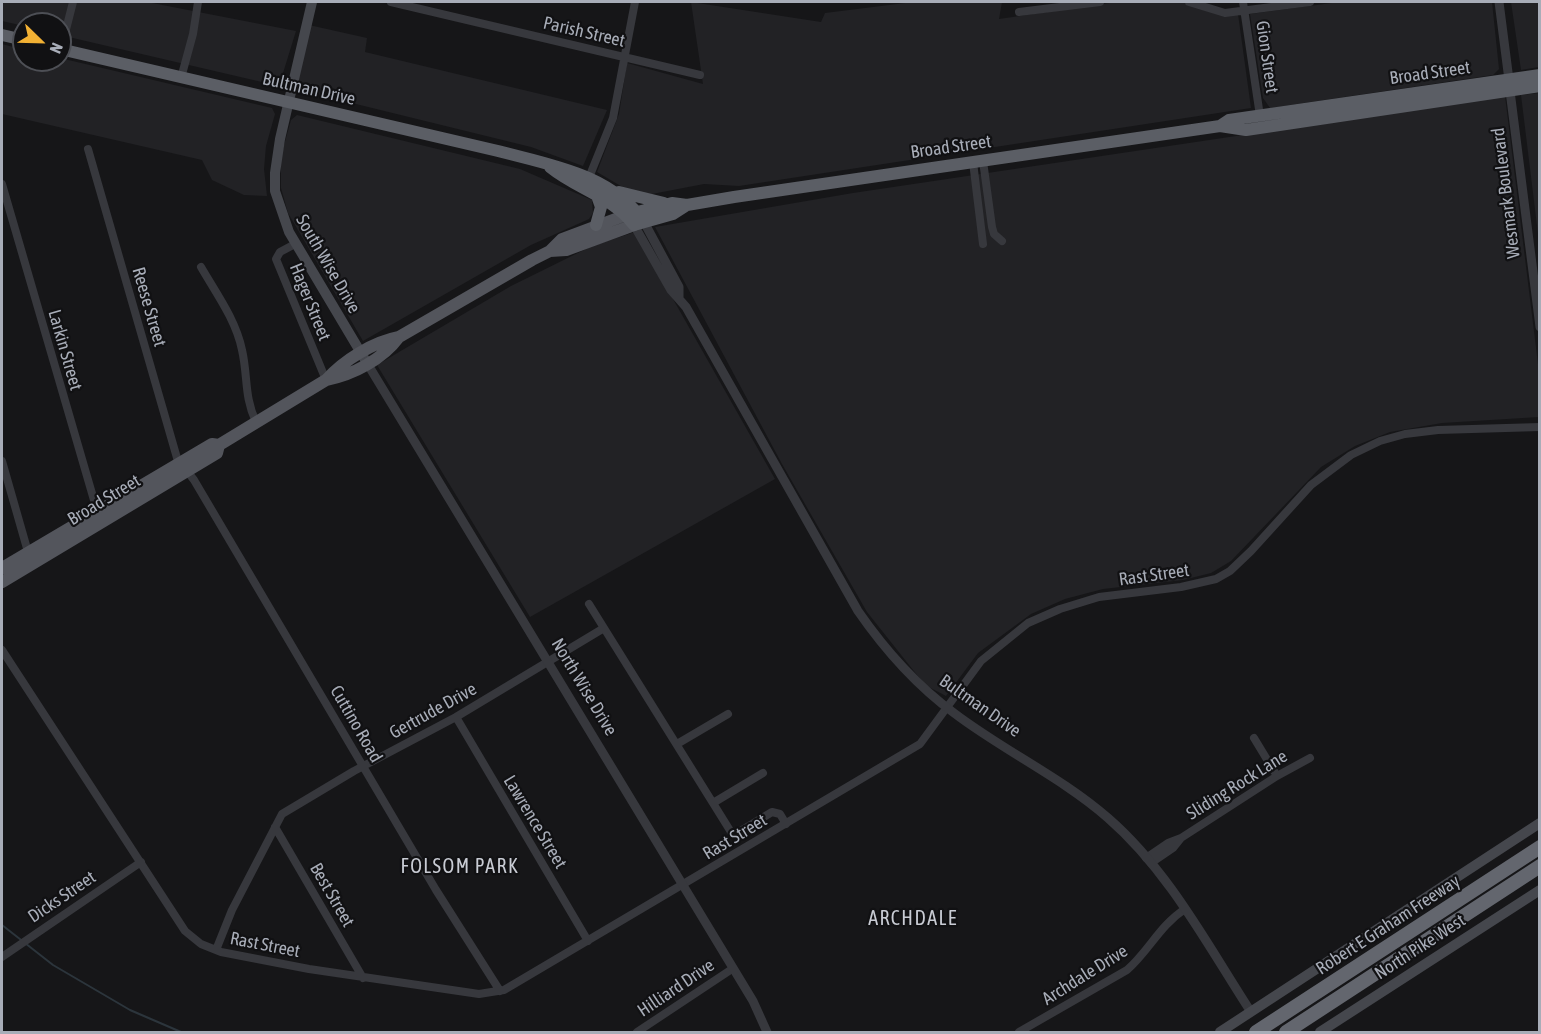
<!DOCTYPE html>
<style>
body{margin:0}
#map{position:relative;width:1541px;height:1034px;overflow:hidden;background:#161618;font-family:"Asap Condensed",sans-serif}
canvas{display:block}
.frame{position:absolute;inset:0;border:3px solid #a8adb8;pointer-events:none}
.north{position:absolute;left:12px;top:12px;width:60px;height:60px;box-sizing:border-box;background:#111113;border:2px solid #4d4f55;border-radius:50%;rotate:113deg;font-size:16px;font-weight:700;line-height:24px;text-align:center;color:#a8adb8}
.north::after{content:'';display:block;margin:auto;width:21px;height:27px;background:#f2b134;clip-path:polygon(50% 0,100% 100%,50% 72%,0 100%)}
</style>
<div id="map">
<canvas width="1541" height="1034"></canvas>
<div class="frame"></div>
<div class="north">N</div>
</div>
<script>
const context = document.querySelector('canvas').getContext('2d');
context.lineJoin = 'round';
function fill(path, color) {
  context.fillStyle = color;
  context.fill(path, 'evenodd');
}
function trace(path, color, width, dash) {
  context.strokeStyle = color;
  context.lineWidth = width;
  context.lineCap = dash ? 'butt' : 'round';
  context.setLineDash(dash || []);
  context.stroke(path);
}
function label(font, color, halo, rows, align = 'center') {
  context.font = font + ' "Asap Condensed",sans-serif';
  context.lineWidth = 4.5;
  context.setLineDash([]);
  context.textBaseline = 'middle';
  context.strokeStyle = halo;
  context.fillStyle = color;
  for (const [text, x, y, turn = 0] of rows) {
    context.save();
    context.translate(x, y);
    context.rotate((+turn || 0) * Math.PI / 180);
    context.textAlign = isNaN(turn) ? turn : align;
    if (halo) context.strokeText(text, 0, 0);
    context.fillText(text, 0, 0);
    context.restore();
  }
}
const built = new Path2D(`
 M 2,2 L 147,2 L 296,31 L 279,86 L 60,35 L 60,24 L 24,24 L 24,26 L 2,21 Z
 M 691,2 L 821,22 L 825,13 L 913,2 L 1002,2 L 999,19 L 1116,2 L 1186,2 L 1238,14 L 1251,108 L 739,186 L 704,184 L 652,194 L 631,192 L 597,172 L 619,114 L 627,63 L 703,84 Z
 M 1339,2 L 1492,2 L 1499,69 L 1493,75 L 1270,108 L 1263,98 L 1250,14 Z
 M 1511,2 L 1539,2 L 1539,67 L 1521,70 Z
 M 309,25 L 367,38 L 365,52 L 607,110 L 583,166 L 531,147 L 299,90 L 297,83 Z
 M 2,44 L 24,50 L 24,60 L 60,58 L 272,108 L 275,114 L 266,146 L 264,169 L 267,196 L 244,195 L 212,180 L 202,160 L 2,114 Z
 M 1539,93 L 1540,93 L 1539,242 L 1521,95 Z
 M 1505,96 L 1539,372 L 1539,417 L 1442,423 L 1390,432 L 1355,446 L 1321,467 L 1231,561 L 1211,573 L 1183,580 L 1103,589 L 1065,599 L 1031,614 L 978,653 L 946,696 L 925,685 L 867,612 L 782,464 L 655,227 L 853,193 Z
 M 297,115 L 520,169 L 592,200 L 593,213 L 589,219 L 531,245 L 363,341 L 288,213 L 281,188 L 281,156 L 291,120 Z
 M 635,232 L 775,479 L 530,617 L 377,365 L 511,286 L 592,246 Z`);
const stream = new Path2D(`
 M 2,925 L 53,965 L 130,1010 L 181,1032`);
const minor = new Path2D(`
 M 391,2 L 700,75
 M 1189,2 L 1225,13 L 1310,2
 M 1243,2 L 1260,116
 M 1019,12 L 1100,2
 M 61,49 L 73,2
 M 181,78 L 193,34 L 198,2
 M 88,149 L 177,458 L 194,480 L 436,890 L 500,991
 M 983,161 L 992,227 L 994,234 L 1002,241
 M 973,162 L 983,244
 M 588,180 L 613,118 L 635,2
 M 2,184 L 98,514
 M 295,244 L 280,252 L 276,259 L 326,380
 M 201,267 C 216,293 236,320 242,350 C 248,376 244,397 256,422
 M 2,461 L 28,552
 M 589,604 L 731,832 L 739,832 L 772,812 L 780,814 L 786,824
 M 2,650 L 185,931 L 201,944 L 221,952 L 309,969 L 479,994 L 504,990 L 920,744 L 981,661 L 1028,623 L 1060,609 L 1099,597 L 1181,587 L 1216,579 L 1230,571 L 1251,551 L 1311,485 L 1351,455 L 1380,441 L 1405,434 L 1438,430 L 1540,427
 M 456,717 L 588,941
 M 1254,738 L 1277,776
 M 677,744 L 728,714
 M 713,803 L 763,773
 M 275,827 L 363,978
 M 1181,838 L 1277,776 L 1310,758
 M 1146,858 L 1168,843 L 1181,838 L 1173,848 L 1151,863
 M 216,950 L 232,910 L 282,814 L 354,771 L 456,717 L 604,628
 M 2,957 L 141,862
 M 637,1032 L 732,969
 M 1019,1032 L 1127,970 C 1149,951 1159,926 1185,909`);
const tertiary = new Path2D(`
 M 1499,2 L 1509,80
 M 1510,91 L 1540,327
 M 644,222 L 679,287 L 679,297
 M 634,225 L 671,290 L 686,307 L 858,611 C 885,650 916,685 954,713 C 1004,751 1061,777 1108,818 C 1169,871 1208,946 1251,1012
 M 367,363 L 753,1001 L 767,1032`);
const secondary = new Path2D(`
 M 312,2 L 280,139 L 275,173 L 275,191 L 289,232 L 367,363
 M 1220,1032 L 1540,823
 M 1320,1032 L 1540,890`);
const primary = new Path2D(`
 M 550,251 L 562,239 L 626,215
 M 326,380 C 353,375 383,359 399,337 L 532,260 L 550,251 L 566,250 L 634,225
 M 2,568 L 212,444 L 219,445 L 326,380 C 344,360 373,342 399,337
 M 2,582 L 217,453 L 219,445`);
const trunk = new Path2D(`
 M 2,35 L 24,40
 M 60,49 L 498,151 C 550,165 611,174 644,222
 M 1220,126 L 1229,120 L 1540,75
 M 550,167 C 577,189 611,196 634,225 L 673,214 L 687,205 L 734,197 L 1220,126 L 1246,130 L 1540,86
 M 619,192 L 664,203
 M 596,193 L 601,207 L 596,225
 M 630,214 L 672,203 L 687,205`);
const motorway = new Path2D(`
 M 1256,1032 L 1540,847
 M 1286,1032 L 1540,866`);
const streetNames = [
 ["Parish Street",584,32,13],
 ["Gion Street",1267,57,82],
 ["Broad Street",1430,73,-8],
 ["Bultman Drive",309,89,13],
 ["Broad Street",951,147,-8],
 ["Wesmark Boulevard",1506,193,-97],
 ["South Wise Drive",328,264,60],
 ["Hager Street",310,302,68],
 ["Reese Street",149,307,74],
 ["Larkin Street",65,350,74],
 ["Broad Street",104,500,-31],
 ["Rast Street",1154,575,-8],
 ["North Wise Drive",584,687,59],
 ["Bultman Drive",980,706,35],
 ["Gertrude Drive",433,711,-29],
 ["Cuttino Road",356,724,60],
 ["Sliding Rock Lane",1237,785,-32],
 ["Lawrence Street",535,822,59],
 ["Rast Street",735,837,-31],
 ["Best Street",332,895,60],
 ["Dicks Street",62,897,-34],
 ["Robert E Graham Freeway",1388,925,-33],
 ["Rast Street",265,945,11],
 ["North Pike West",1420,947,-33],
 ["Archdale Drive",1085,975,-32],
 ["Hilliard Drive",676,988,-34]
];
const neighbourhoodNames = [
 ["FOLSOM PARK",460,867],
 ["ARCHDALE",913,919]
];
fill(built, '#222225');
trace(stream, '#2c353c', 2);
trace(minor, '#37383d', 8);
trace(tertiary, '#37383d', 9);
trace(secondary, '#45474d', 10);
trace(primary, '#53555c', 12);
trace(trunk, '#5b5e65', 12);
trace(motorway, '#63666e', 14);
label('18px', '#a8adb8', '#111113', streetNames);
context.letterSpacing = '1.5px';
label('20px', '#c9ccd4', '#111113', neighbourhoodNames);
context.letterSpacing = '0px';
</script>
